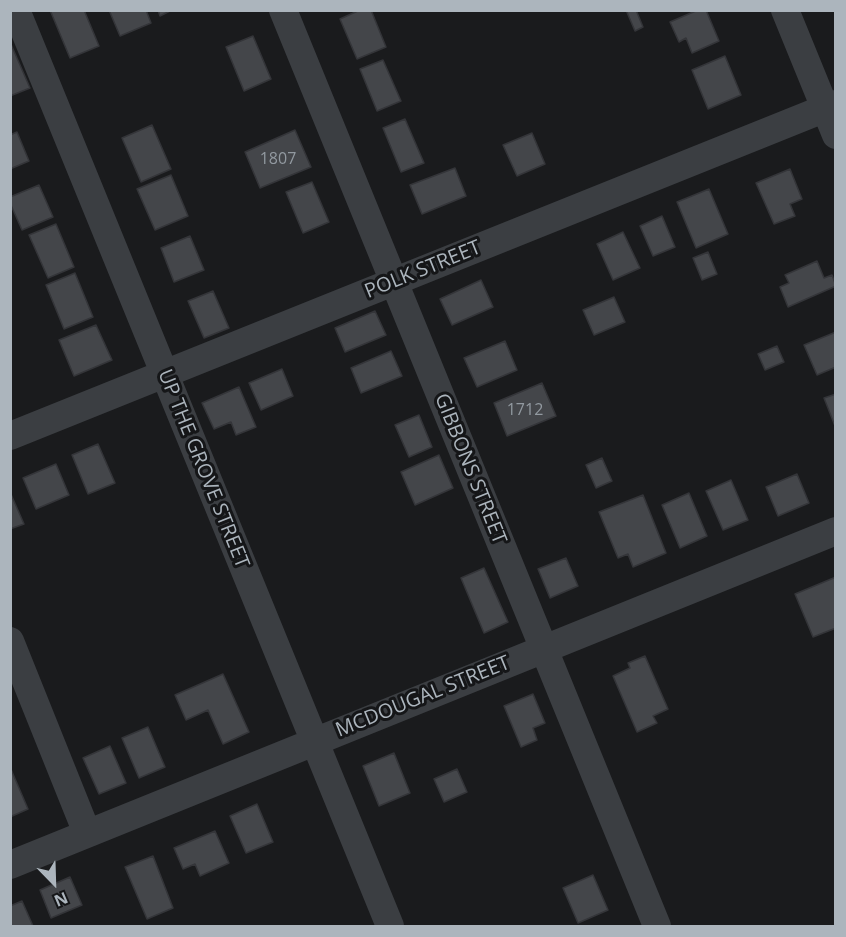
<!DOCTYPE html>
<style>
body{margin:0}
#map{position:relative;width:846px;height:937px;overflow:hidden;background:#1a1b1d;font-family:"Open Sans",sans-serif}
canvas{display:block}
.frame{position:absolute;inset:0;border:12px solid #acb5bd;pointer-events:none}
.north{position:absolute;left:24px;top:853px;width:60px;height:60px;-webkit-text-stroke:4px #151618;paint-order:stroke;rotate:157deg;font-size:16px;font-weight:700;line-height:24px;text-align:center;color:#acb5bd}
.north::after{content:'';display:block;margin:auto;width:21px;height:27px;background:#acb5bd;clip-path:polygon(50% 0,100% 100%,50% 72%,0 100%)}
</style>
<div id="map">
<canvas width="846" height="937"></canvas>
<div class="frame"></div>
<div class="north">N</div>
</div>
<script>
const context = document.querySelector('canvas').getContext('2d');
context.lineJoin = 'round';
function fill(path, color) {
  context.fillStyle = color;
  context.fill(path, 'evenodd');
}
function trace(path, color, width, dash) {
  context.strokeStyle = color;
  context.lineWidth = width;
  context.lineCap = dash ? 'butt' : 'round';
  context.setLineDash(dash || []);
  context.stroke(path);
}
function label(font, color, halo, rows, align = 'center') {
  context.font = font + ' "Open Sans",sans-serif';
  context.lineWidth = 6;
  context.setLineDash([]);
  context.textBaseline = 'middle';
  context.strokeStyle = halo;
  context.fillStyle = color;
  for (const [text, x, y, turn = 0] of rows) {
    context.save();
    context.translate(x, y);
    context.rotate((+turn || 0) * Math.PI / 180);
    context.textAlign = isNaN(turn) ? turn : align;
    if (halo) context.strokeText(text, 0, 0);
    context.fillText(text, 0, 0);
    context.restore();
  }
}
const building = new Path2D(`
 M 50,10 L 84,10 L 99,46 L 70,58 Z
 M 109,10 L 146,10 L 151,23 L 120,36 Z
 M 158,10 L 172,10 L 160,16 Z
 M 360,10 L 371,10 L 386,47 L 357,59 L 340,19 Z
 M 626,10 L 636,10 L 643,27 L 635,31 Z
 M 698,10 L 706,10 L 719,41 L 692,53 L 686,38 L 679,42 L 670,22 Z
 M 253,36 L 271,79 L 244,91 L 226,47 Z
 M 10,42 L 30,88 L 10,96 Z
 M 725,56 L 741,95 L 708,109 L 692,70 Z
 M 383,60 L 401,101 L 377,111 L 360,69 Z
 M 405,119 L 424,163 L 401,172 L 383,128 Z
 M 152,125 L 171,169 L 141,182 L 122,138 Z
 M 295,130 L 311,167 L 260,188 L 245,152 Z
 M 17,132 L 29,161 L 10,169 L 10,135 Z
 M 532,133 L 545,164 L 517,176 L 503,145 Z
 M 455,168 L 466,196 L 422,214 L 410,185 Z
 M 790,169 L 802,199 L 790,204 L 795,216 L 774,224 L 756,183 Z
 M 171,175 L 188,216 L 155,230 L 137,189 Z
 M 312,182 L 329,222 L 303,233 L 286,192 Z
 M 39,185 L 53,217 L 22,230 L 10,203 L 10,197 Z
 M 709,189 L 728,234 L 696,248 L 677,202 Z
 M 662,216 L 675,247 L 653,256 L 640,226 Z
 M 56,224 L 74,267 L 48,278 L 29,235 Z
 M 623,232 L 640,268 L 613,280 L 597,244 Z
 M 190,236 L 204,270 L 174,282 L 161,248 Z
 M 708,252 L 717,274 L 702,280 L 693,258 Z
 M 817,261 L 824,278 L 832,275 L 836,286 L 788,307 L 780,287 L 789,283 L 785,275 Z
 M 75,273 L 93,317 L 64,329 L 46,285 Z
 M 481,280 L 493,307 L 452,325 L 440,299 Z
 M 213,291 L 229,328 L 204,338 L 188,301 Z
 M 614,297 L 625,322 L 594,335 L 583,310 Z
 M 375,311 L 386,335 L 345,352 L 335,328 Z
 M 96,325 L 112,360 L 74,376 L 59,340 Z
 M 836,332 L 836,367 L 817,375 L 804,345 Z
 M 505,341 L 517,370 L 477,387 L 464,358 Z
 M 777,346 L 784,362 L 765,370 L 758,354 Z
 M 391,351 L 402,376 L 361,393 L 351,368 Z
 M 282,369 L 293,396 L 261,410 L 249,383 Z
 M 542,383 L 556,416 L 507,436 L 494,403 Z
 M 239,387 L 256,427 L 236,435 L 231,422 L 214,429 L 202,403 Z
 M 836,394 L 836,426 L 835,426 L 824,398 Z
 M 419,415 L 432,447 L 409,457 L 395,425 Z
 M 98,444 L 115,483 L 88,494 L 72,455 Z
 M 439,455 L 453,488 L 415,505 L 401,472 Z
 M 602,458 L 612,481 L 596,488 L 586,465 Z
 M 56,464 L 69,495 L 36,509 L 23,478 Z
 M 797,474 L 809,503 L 778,516 L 766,487 Z
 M 731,480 L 748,520 L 723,530 L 706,491 Z
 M 10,492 L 24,524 L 10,529 Z
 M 689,493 L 707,536 L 680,548 L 662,505 Z
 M 643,495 L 666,553 L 633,567 L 628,554 L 618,558 L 599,512 Z
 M 566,558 L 578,586 L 550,598 L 538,569 Z
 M 484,568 L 508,622 L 484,633 L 461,578 Z
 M 836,577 L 836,628 L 813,637 L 795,594 Z
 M 645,656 L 668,709 L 653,716 L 657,723 L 637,732 L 613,676 L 630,668 L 628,663 Z
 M 223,674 L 249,732 L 223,744 L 208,710 L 186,720 L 175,695 Z
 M 533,694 L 545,723 L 533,728 L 537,740 L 521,747 L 504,706 Z
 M 148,727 L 165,767 L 139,778 L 122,738 Z
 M 110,746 L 126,783 L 99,794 L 83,758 Z
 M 394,753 L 410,793 L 379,806 L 363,766 Z
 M 10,767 L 28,809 L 10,817 Z
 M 457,769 L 467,792 L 444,802 L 434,779 Z
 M 257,804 L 273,842 L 246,853 L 230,816 Z
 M 215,831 L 229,863 L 200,876 L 195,864 L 183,869 L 174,848 Z
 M 153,856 L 173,908 L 147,919 L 125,867 Z
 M 593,875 L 608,910 L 578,923 L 563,888 Z
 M 70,877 L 82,905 L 51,918 L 40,890 Z
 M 22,901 L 33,926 L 10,926 L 10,906 Z`);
const minor = new Path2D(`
 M 16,10 L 390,926
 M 283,10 L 657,926
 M 785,10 L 836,135
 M 10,436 L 836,104
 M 10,641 L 87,833
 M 10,865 L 836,531`);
const numberNames = [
 ["1807",278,159],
 ["1712",525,410]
];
const streetNames = [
 ["POLK STREET",423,270,-22],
 ["UP THE GROVE STREET",203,469,68],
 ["GIBBONS STREET",470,469,68],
 ["MCDOUGAL STREET",423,697,-22]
];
fill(building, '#44464a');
trace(building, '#343539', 1.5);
trace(minor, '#3b3e42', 28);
label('16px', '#9299a0', null, numberNames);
label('20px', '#acb5bd', '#151618', streetNames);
</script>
